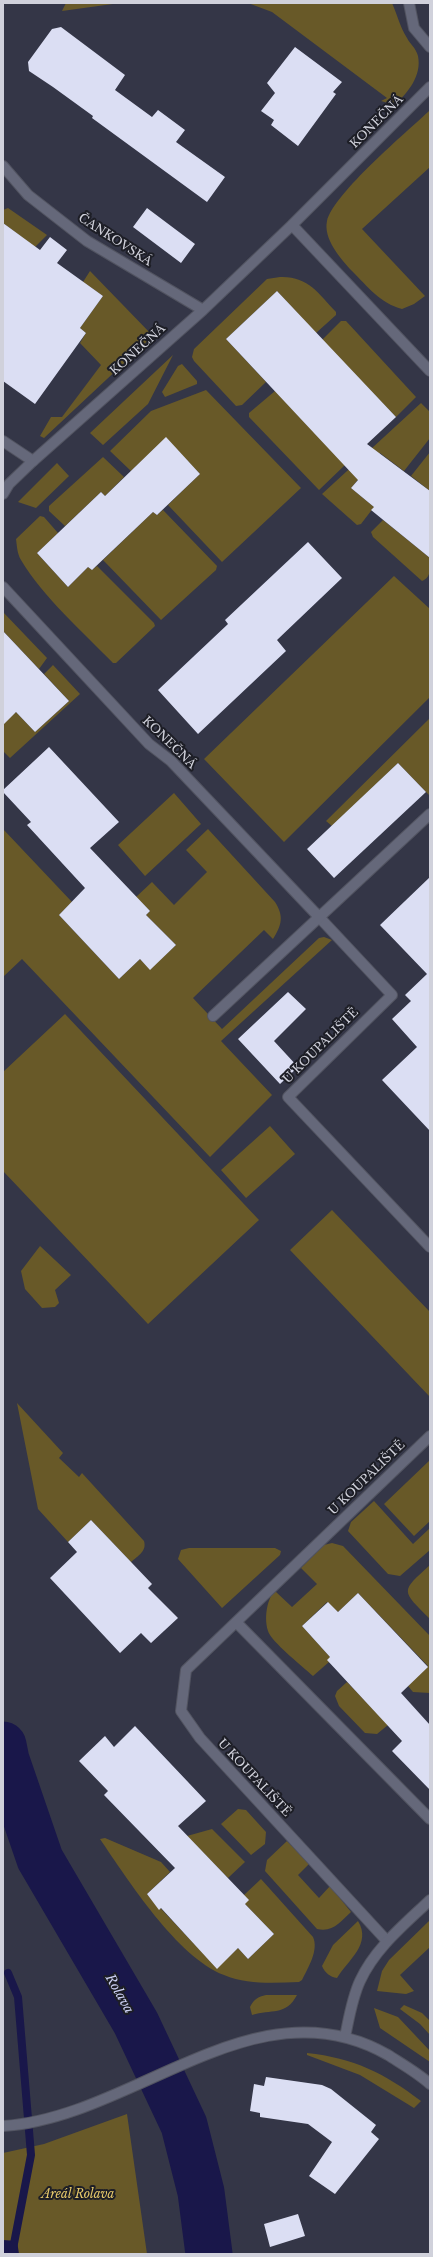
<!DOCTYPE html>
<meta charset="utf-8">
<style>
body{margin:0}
#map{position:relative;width:433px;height:2257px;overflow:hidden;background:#343647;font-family:"Libre Baskerville",serif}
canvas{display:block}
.frame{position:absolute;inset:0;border:4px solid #d0d1db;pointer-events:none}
</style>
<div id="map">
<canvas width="433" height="2257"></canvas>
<div class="frame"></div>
</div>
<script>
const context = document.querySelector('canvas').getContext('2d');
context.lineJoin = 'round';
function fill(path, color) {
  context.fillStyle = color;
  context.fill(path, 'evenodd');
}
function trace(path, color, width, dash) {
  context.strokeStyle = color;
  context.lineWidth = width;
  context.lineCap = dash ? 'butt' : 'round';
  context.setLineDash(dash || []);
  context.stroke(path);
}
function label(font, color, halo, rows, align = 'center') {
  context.font = font + ' "Libre Baskerville",serif';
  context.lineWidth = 4;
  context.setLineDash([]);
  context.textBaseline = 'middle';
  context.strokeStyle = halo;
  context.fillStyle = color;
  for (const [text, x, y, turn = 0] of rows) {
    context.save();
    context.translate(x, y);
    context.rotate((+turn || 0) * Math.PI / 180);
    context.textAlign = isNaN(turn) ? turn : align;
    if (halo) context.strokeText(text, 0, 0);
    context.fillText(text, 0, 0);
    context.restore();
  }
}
const green = new Path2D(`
 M 66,3 L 120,3 L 62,11 Z
 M 248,3 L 392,3 C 397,14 400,27 407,38 C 410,44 416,48 418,56 C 422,76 408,92 395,105 L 381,101 L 387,98 L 272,12 Z
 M 430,110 L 430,167 L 362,229 L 425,296 L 414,304 L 402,309 C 380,303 368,287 352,271 C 341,259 323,239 327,221 C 334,193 407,132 430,110 Z
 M 8,208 L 47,235 L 35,247 L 3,223 L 3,210 Z
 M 90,271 L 153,336 L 44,438 L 40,436 L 51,417 L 62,417 L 101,365 L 80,343 L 86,333 L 80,328 L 103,296 L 83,282 Z
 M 280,277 C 308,276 318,293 336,312 L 336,315 L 316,333 L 277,291 L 226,339 L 266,382 L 242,405 L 236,406 L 194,361 L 192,357 L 194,349 L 267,279 Z
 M 341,321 L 346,321 L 416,397 L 396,417 L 322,340 Z
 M 173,355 L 148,404 L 103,445 L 90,433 Z
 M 182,364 L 197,381 L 197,384 L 165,397 L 162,392 L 178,366 Z
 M 206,390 L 301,488 L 222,562 L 168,505 L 200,474 L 166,438 L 131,471 L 110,451 L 151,411 Z
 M 275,391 L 345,465 L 319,490 L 249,417 L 249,413 Z
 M 421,403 L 430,412 L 430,438 L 404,471 L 380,453 L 351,488 L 374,507 L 361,524 L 357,525 L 322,494 Z
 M 430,452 L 430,491 L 411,476 Z
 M 103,457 L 124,477 L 105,496 L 101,492 L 65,526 L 49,511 L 49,506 Z
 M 57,463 L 69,476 L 36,508 L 18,502 Z
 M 163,510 L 217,566 L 216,570 L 161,620 L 103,560 L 153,512 L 157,515 Z
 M 40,516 L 44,517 L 58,533 L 37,553 L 68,587 L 88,567 L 92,570 L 97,566 L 154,623 L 155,626 L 116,663 L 113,663 C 84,633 42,596 21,560 C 17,553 17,546 16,539 Z
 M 383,520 L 430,558 C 430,567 432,577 422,581 L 373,537 L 371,532 Z
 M 394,576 L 430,609 L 430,697 L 284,842 L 204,759 Z
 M 3,612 L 47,658 L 39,669 L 3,631 Z
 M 53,665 L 80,694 L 10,758 L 3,751 L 3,723 L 16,712 L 35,732 L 69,701 L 44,674 Z
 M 430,718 L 430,796 L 398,763 L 332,826 L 326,821 Z
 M 174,793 L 201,824 L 145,876 L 118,845 Z
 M 3,829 L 72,902 L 59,915 L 119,979 L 140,959 L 150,969 L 176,945 L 146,915 L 150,911 L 136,897 L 152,882 L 174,905 L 207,872 L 186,850 L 208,829 L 275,902 C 284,916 282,925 273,939 L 264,930 L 193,998 L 222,1029 L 319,938 L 324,937 L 332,940 L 221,1041 L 272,1095 L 210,1157 L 22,959 L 3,977 Z
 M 65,1014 L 259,1220 L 148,1324 L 3,1171 L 3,1072 Z
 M 270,1126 L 295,1154 L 246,1198 L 221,1170 Z
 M 332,1210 L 430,1312 L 430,1397 L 290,1250 Z
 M 40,1246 L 71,1275 L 55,1290 L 59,1303 L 55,1307 L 42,1308 L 25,1289 L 21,1271 Z
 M 17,1403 L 63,1453 L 59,1458 L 79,1477 L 82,1473 L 144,1541 C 147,1551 138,1556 131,1562 L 91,1520 L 68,1542 L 38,1509 Z
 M 430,1460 L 430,1521 L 414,1536 L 384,1504 Z
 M 374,1501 L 413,1544 L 430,1528 L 430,1550 L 400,1576 L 388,1574 L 348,1531 L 351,1522 Z
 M 332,1543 L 343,1546 L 430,1636 L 430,1693 L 413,1692 L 408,1686 L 428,1666 L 358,1593 L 338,1612 L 327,1602 L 302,1626 L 330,1657 L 329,1662 L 313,1676 C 303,1667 276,1645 270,1635 C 263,1624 266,1599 275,1591 L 292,1607 L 317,1584 L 301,1568 L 324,1545 Z
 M 189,1548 L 275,1548 L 281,1551 L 280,1555 L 222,1608 L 178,1559 L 181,1550 Z
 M 430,1565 L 430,1619 C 401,1590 400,1592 430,1565 Z
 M 347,1682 L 388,1725 L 377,1734 L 365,1733 L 339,1706 L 335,1696 L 337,1691 Z
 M 238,1809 L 246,1810 L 266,1832 L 265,1844 L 251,1855 L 221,1824 Z
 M 212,1829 L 245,1862 L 228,1878 L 187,1836 Z
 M 105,1838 L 161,1862 L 170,1872 L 147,1894 L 217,1968 L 238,1948 L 248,1959 L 274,1934 L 245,1904 L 244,1895 L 261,1879 L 313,1937 C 319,1950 308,1968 302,1980 L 299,1982 C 274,1983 248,1985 224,1975 C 177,1957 128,1880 100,1839 Z
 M 287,1841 L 309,1864 L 298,1875 L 319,1898 L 330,1886 L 351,1912 C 341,1921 333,1933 317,1929 L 265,1871 L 267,1860 Z
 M 430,1920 L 430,1947 L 400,1975 L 414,1991 L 406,1994 L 377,1991 L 382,1971 L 389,1960 Z
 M 358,1921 C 372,1944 348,1960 337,1978 C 330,1977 325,1973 322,1966 L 333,1945 Z
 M 266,1995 L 297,1995 C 286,2016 271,2009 252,2015 L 250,2007 C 254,1999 258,1997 266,1995 Z
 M 404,2005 L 422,2013 L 430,2021 L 430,2035 L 420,2024 L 400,2009 Z
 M 374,2008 L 398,2017 L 430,2051 L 430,2062 L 380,2028 Z
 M 307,2053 C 354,2058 384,2073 421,2101 L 414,2108 L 360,2075 L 307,2055 Z
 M 127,2114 L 147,2254 L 3,2254 L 3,2153 L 44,2144 Z`);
const water = new Path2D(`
 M 3,2240 L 17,2241 L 19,2254 L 3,2254 Z`);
const stream = new Path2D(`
 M 8,1973 L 18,1997 L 31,2155 L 12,2254`);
const river = new Path2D(`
 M 3,1745 L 6,1760 L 40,1859 L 136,2023 L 184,2125 L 201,2192 L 209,2254`);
const building = new Path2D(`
 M 61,27 L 125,75 L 115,90 L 152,117 L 158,110 L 185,130 L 176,142 L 225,177 L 207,202 L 92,118 L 93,116 L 53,87 L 29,71 L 28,62 L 52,29 Z
 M 295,47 L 342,82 L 333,92 L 336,94 L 298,146 L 271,125 L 274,120 L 261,111 L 275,93 L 267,83 Z
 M 147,208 L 195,244 L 181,263 L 133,227 Z
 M 3,223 L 40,250 L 50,237 L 67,250 L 57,263 L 103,296 L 80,328 L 86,333 L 35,404 L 3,381 Z
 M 277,291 L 396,417 L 367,444 L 430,491 L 430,558 L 371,510 L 374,507 L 351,488 L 358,480 L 226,339 Z
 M 166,437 L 200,474 L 157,515 L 153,512 L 92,570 L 88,567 L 68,587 L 37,553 L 101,492 L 105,496 Z
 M 308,542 L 342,578 L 277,640 L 286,651 L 198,734 L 158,690 L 228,624 L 225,620 Z
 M 3,631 L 69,701 L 35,732 L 16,712 L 3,725 Z
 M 49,747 L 119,822 L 90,848 L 150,911 L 146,915 L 176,945 L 150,970 L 140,959 L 119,979 L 59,915 L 85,888 L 27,825 L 31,822 L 3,792 L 3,790 Z
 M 398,763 L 426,792 L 334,878 L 307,849 Z
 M 430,877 L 430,1131 L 382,1080 L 417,1047 L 392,1019 L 411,1001 L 405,995 L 427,974 L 380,925 Z
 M 288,992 L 306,1009 L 274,1041 L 298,1067 L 280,1084 L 238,1039 Z
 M 91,1520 L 152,1584 L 148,1588 L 178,1618 L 151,1643 L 141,1633 L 120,1653 L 50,1578 L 77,1552 L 68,1542 Z
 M 358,1593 L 428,1667 L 401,1693 L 430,1725 L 430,1790 L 392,1751 L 402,1741 L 327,1660 L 330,1657 L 302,1626 L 328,1602 L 338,1612 Z
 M 135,1726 L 206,1801 L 178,1826 L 249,1900 L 245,1904 L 274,1934 L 248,1959 L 238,1948 L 217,1969 L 161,1908 L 159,1910 L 147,1894 L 175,1868 L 104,1795 L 108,1791 L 79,1761 L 105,1736 L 114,1747 Z
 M 266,2077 L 322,2085 L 331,2089 L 376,2125 L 371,2132 L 379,2139 L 335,2194 L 309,2176 L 332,2142 L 308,2124 L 260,2117 L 260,2113 L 250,2111 L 254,2084 L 264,2086 Z
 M 298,2214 L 305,2236 L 270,2247 L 264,2224 Z`);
const lane = new Path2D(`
 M 3,441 L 33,461
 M 319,917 L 392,995 L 288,1097 L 430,1247
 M 236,1622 L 430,1819
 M 387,1941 L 200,1738 L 181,1711 L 186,1670 L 430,1436`);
const street = new Path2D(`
 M 3,166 L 28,195 L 87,241 L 203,310
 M 292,225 L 430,371
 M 3,494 L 9,484 L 33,461 L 203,310 L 292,225 L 430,87
 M 3,587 L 149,744 L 171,761 L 319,917
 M 213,1016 L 430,814
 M 345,2037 C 349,2018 352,1998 360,1981 C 375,1948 405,1924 430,1900
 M 3,2126 C 134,2118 256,1979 388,2055 C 402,2064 418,2073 430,2084`);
const secondary = new Path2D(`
 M 409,3 L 414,28 L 430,47`);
const streetNames = [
 ["KONEČNÁ",377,122,-45],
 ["ČANKOVSKÁ",115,240,33],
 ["KONEČNÁ",138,350,-42],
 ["KONEČNÁ",169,743,44],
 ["U KOUPALIŠTĚ",321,1046,-45],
 ["U KOUPALIŠTĚ",367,1478,-44],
 ["U KOUPALIŠTĚ",254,1778,47]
];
const parkNames = [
 ["Areál Rolava",78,2195]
];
const waterNames = [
 ["Rolava",119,1994,60]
];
fill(green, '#685928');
fill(water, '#19174a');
trace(stream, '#19174a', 8);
trace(river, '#19174a', 47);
fill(building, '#dbdef3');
trace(lane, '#525461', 12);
trace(street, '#525461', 12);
trace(secondary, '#525461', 12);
trace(lane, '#65687a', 10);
trace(street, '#65687a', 10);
trace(secondary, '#65687a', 10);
label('12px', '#d0d1db', '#1d1e26', streetNames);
label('italic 12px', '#e8ca6a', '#1d1e26', parkNames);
label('italic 13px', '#ccd0f3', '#1d1e26', waterNames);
</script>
